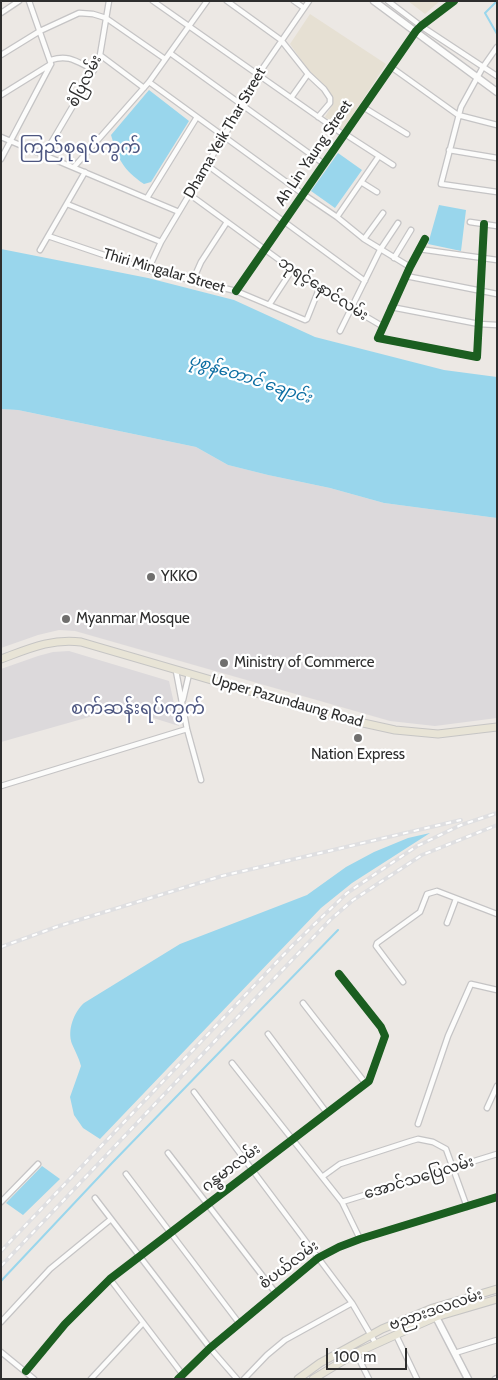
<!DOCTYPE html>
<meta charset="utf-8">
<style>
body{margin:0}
#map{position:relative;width:498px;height:1380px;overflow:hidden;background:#ece8e4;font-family:Cabin,sans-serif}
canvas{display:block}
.frame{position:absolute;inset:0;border:2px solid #2e2e2e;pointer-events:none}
.scale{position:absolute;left:326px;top:1348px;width:81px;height:22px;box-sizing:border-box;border:2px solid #2e2e2e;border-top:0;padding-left:6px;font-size:15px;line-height:18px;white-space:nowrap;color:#2e2e2e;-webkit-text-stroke:4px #fff;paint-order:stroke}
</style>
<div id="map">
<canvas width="498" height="1380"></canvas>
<div class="frame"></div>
<div class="scale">100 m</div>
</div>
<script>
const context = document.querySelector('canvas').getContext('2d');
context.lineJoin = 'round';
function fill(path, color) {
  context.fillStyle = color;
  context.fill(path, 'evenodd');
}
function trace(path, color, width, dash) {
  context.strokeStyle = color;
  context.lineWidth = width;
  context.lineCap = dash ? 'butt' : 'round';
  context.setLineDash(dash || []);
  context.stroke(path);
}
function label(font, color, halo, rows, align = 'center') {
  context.font = font + ' Cabin,"Noto Sans Myanmar",sans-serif';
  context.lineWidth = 4.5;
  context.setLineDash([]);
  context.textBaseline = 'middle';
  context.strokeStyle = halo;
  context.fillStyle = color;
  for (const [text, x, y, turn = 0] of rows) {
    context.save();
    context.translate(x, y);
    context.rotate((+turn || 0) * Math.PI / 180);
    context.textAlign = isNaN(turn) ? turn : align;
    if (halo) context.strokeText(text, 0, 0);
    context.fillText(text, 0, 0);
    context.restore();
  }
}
const industrial = new Path2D(`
 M 1,409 L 18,410 L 196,447 L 228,465 L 268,475 L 330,488 L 384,503 L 497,518 L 497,718 L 435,726 L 390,721 L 75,631 L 59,630 L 38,635 L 1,648 Z
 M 69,651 L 169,681 L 179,726 L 121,708 L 1,742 L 1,669 L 38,656 L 53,652 Z`);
const education = new Path2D(`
 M 408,1 L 440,1 L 425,14 Z
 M 310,14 L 386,64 L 343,130 L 325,117 L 333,104 L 333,97 L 306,67 L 290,44 Z`);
const water = new Path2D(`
 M 149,90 L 189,121 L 151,182 L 144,184 C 123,170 118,159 111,135 Z
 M 338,153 L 362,170 L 335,208 L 311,191 Z
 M 439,205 L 466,210 L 461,251 L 428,244 Z
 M 1,249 L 148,278 L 234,300 L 315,337 L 444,370 L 497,377 L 497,518 L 384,503 L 330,488 L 268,475 L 228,465 L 196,447 L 18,410 L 1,409 Z
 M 430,833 L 352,883 L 321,908 L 100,1139 L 83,1128 L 74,1115 L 70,1097 L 81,1066 C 79,1058 75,1051 72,1044 C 67,1030 74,1012 84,1003 L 180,944 L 307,895 L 346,867 L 374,852 L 408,838 Z
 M 42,1166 L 60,1179 L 23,1215 L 6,1203 Z`);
const stream = new Path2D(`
 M 497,1 L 485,13 L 497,34
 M 1,1281 L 112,1163 L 338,930`);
const street = new Path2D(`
 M 153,1 L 344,135
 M 227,1 L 281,40 L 308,74 L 324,89 L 330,98 L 330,103 L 318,117
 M 294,1 L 304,8
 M 388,1 L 421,26 L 497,76
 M 1,13 L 19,1
 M 497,47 L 483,67 L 461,107 L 441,184 L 497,192
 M 170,53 L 324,164
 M 1,55 L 40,31 L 79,13 L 93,14 L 106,18 L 165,59
 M 100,55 L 144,88
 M 51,60 C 69,54 77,62 94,70
 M 391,67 L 458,115 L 497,125
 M 149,82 L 303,194 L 337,217 L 364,239 L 410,267
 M 1,95 L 51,64
 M 291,98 L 308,74
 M 363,107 L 407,134
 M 345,134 L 393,165
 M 1,137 L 179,212
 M 449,150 L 497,158
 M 44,155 L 94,70 L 100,55 L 109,1
 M 1,159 L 51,64 L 29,1
 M 207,165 L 365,281
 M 74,167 L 149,82 L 207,1
 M 361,182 L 377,192
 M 189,194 L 319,289 L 382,326
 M 147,198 L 197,117
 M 67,204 L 161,242
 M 337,217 L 379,156
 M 470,222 L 497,226
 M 48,236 L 148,270 L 236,291 L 305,320 L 307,319 L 319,289
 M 364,239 L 383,213
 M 425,239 L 410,267 L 378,338 L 477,357 L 484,224
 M 419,249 L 497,260
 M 40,250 L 85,172
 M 394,258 L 411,230
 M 148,270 L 161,242 L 242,106 L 258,75 L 309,1
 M 406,276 L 497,294
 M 193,280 L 201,262 L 227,222
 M 236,291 L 416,31 L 421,26 L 454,1
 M 269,305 L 292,270
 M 391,307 L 479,324 L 497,325
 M 340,331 L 380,250 L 398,223
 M 176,671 L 187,729 L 201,780
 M 183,700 L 189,674
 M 1,786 L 187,729
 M 447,923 L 456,899
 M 403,982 L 376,946 L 377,943 L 420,912 L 427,894 L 437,891 L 497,914
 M 303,1003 L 366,1084
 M 268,1034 L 327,1113
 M 232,1063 L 342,1202 L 360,1239
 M 194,1092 L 352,1303 L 376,1344
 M 487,1108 L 497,1086
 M 418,1124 L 448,1036 L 471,984 L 497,990
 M 168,1153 L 275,1292
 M 126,1174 L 239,1323
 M 322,1177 L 340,1164 L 411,1141 L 418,1139 L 433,1142 L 446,1149 L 467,1207
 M 95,1198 L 210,1348 L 237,1379
 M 1,1202 L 38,1164
 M 342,1202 L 497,1154
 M 110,1279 L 183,1375
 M 1,1322 L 50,1269 L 111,1219
 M 396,1335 L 417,1379
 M 1,1352 L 34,1379
 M 356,1353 L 369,1379
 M 455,1353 L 497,1340
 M 26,1371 L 65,1324 L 110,1279 L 369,1081 L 385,1036 L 381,1027 L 339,974
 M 91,1379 L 143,1323
 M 178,1379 L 210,1348 L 318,1258 L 339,1247 L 360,1239 L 497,1197
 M 244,1379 L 267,1355 L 285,1340 L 352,1303
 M 495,1379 L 497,1378`);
const secondary = new Path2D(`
 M 374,1 L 497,92
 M 436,1317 L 468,1379`);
const primary = new Path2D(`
 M 1,659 C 28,649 52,638 81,642 L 345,719 L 395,730 L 438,734 L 497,727
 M 298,1379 L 320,1363 L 382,1329 L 433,1308 L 497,1289
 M 313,1379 L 356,1353 L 411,1328 L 436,1317 L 497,1299`);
const rail = new Path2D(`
 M 1,947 L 59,926 L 222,876 L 461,820
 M 1,1251 L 293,945 L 347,893 L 417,846 L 461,825 L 497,813
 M 1,1266 L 330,920 L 353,900 L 422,855 L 497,825`);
const cycleway = new Path2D(`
 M 425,239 L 410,267 L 378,338 L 477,357 L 484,224
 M 236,291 L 416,31 L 421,26 L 454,1
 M 26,1371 L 65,1324 L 110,1279 L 369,1081 L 385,1036 L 381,1027 L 339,974
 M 178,1379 L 210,1348 L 318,1258 L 339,1247 L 360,1239 L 497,1197`);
const markers = [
 [151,577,5,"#706f6e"],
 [66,619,5,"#706f6e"],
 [224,663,5,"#706f6e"],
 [358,738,5,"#706f6e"]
];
const streetNames = [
 ["စံပြလမ်း",85,81,-63],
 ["Dhama Yeik Thar Street",225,133,-60],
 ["Ah Lin Yaung Street",314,153,-56],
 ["Thiri Mingalar Street",164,271,16],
 ["ဘုရင့်နောင်လမ်း",323,289,33],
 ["Upper Pazundaung Road",287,701,16],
 ["ဂန္ဓမာလမ်း",231,1168,-37],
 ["အောင်သပြေလမ်း",419,1178,-17],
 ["စံပယ်လမ်း",289,1265,-37],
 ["ဗညားဒလလမ်း",436,1310,-19]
];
const poiNames = [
 ["YKKO",161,577],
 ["Myanmar Mosque",76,619],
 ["Ministry of Commerce",234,663],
 ["Nation Express",358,755,"center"]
];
const waterNames = [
 ["ပုစွန်တောင် ချောင်း",250,379,18]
];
const quarterNames = [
 ["ကြည်စုရပ်ကွက်",80,148],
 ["စက်ဆန်းရပ်ကွက်",138,709]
];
fill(industrial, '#dcd9db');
fill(education, '#e6e0d3');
fill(water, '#99d6ec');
trace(stream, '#99d6ec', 2);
trace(street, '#c5c4c5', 7);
trace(secondary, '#c5c4c5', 9);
trace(primary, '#c6c5c4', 9);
trace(street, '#fcfcfb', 4.5);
trace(secondary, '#fcfcfb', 6);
trace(primary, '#e8e4d6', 7);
trace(rail, '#dfdfe1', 4);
trace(rail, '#fff', 2, [5.5]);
trace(cycleway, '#1b5e20', 8);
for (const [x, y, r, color] of markers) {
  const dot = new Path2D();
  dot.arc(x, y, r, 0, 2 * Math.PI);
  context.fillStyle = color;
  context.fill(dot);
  trace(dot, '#fff', 2);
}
label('15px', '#2e2e2e', '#fff', streetNames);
label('15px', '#2e2e2e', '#fff', poiNames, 'left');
label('italic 16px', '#0d6fa3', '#fff', waterNames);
label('18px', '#4d5680', '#fff', quarterNames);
</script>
